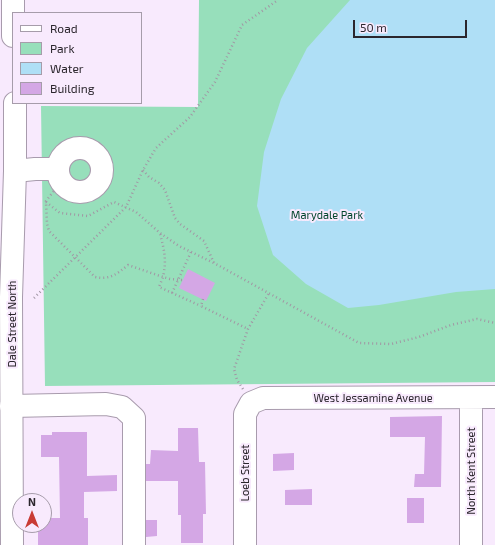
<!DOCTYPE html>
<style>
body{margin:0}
#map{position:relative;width:495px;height:545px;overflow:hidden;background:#f8eafd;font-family:"Exo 2",sans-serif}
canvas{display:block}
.legend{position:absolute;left:12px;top:12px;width:130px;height:92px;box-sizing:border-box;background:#f8eafd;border:1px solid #a69caa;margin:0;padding:5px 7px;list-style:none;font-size:12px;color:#2b262d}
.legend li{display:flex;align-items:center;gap:8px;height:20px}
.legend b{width:20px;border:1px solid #a69caa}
.north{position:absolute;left:12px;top:493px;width:40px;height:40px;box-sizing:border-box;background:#f8eafd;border:1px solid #a69caa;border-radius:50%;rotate:0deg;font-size:11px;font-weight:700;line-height:16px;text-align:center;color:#2b262d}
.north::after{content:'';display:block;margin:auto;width:14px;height:18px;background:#c93b35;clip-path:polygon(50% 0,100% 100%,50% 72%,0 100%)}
.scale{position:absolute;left:353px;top:20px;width:114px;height:18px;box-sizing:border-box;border:2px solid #2b262d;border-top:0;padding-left:5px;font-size:12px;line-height:14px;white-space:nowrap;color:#2b262d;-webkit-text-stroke:3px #f8eafd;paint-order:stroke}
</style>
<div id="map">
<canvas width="495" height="545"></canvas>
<ul class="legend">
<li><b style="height:5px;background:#fff"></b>Road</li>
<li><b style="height:11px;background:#97dfbb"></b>Park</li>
<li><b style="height:11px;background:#afdff6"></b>Water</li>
<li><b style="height:11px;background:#d4a7e5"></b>Building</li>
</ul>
<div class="north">N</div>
<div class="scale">50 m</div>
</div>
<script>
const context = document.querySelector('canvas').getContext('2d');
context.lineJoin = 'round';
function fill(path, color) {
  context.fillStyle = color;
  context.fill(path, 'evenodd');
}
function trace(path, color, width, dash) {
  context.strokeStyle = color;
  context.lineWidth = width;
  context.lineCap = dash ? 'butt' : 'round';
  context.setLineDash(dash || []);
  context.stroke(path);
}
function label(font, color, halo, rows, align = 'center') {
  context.font = font + ' "Exo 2",sans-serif';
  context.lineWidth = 4;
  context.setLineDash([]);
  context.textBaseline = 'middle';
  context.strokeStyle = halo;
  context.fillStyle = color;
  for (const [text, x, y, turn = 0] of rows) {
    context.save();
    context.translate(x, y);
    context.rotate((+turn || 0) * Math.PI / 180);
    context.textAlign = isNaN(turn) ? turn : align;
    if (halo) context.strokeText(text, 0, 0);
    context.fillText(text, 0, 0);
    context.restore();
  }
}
const green = new Path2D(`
 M 199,0 L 495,0 L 495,382 L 45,386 L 41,106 L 198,107 Z`);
const water = new Path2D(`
 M 350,0 L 495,0 L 495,289 L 456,292 L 379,305 L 348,308 L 306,284 L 273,255 L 257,206 L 264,152 L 281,99 L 307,48 Z`);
const building = new Path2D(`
 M 188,269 L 215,283 L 206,301 L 179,288 Z
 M 442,416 L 441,487 L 414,487 L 415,474 L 424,474 L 425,437 L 390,437 L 390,417 Z
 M 178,428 L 198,428 L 199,462 L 205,462 L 206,514 L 203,514 L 203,543 L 181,543 L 181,515 L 178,515 L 178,481 L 146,481 L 146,464 L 150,464 L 151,450 L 178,451 Z
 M 52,432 L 87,432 L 87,476 L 117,475 L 117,491 L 84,492 L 84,518 L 88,518 L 88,545 L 38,545 L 38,525 L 44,525 L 44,518 L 60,518 L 59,457 L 41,457 L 41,435 L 52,435 Z
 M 294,453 L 294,470 L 273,471 L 273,454 Z
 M 312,489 L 312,505 L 285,505 L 285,490 Z
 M 407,498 L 424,498 L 424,523 L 407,523 Z
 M 146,520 L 157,520 L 157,536 L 146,537 Z`);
const path = new Path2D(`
 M 143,170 L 149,177 L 159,183 L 165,190 L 175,218 L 180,224 L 204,241 L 214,263 L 359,343 L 391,344 L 419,337 L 451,325 L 477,319 L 495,323
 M 56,188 L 46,201 L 47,224 L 49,231 L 95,277 C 110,280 117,274 128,265 L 163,277 C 167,259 164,250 160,233
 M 46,202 L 60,213 L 88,216 L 114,202 L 136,212 L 160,233 L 179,246 L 214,263
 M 182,280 L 170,279 L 163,277 L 159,287 L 201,306
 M 172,293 L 191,252
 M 34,298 L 126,207 L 143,170 L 156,148 L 190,117 L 215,82 L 242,25 L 278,0
 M 203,299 L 201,306 L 248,329
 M 243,389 L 237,380 L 234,369 L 248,329 L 269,293`);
const minor = new Path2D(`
 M58 170a22 22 0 1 1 44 0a22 22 0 1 1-44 0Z
 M 15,171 L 35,169 L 58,169
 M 11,406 L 106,404 L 122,407 L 134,418 L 134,545
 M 245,545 L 245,414 L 251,403 L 263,398 L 495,397
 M 471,545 L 471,398`);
const major = new Path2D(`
 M 13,36 L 13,0
 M 12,545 L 11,297 L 15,171 L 15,103`);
const parkNames = [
 ["Marydale Park",327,215]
];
const streetNames = [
 ["Dale Street North",12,324,-90],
 ["West Jessamine Avenue",373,398],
 ["North Kent Street",471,471,-90],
 ["Loeb Street",245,473,-90]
];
fill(green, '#97dfbb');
fill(water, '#afdff6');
fill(building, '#d4a7e5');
trace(minor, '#a89bad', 24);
trace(major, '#a89bad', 24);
trace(path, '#a197a4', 2.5, [1, 3]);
trace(minor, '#fff', 22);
trace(major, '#fff', 22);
label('11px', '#00452c', '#f8eafd', parkNames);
label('11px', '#2b262d', '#f8eafd', streetNames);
</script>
